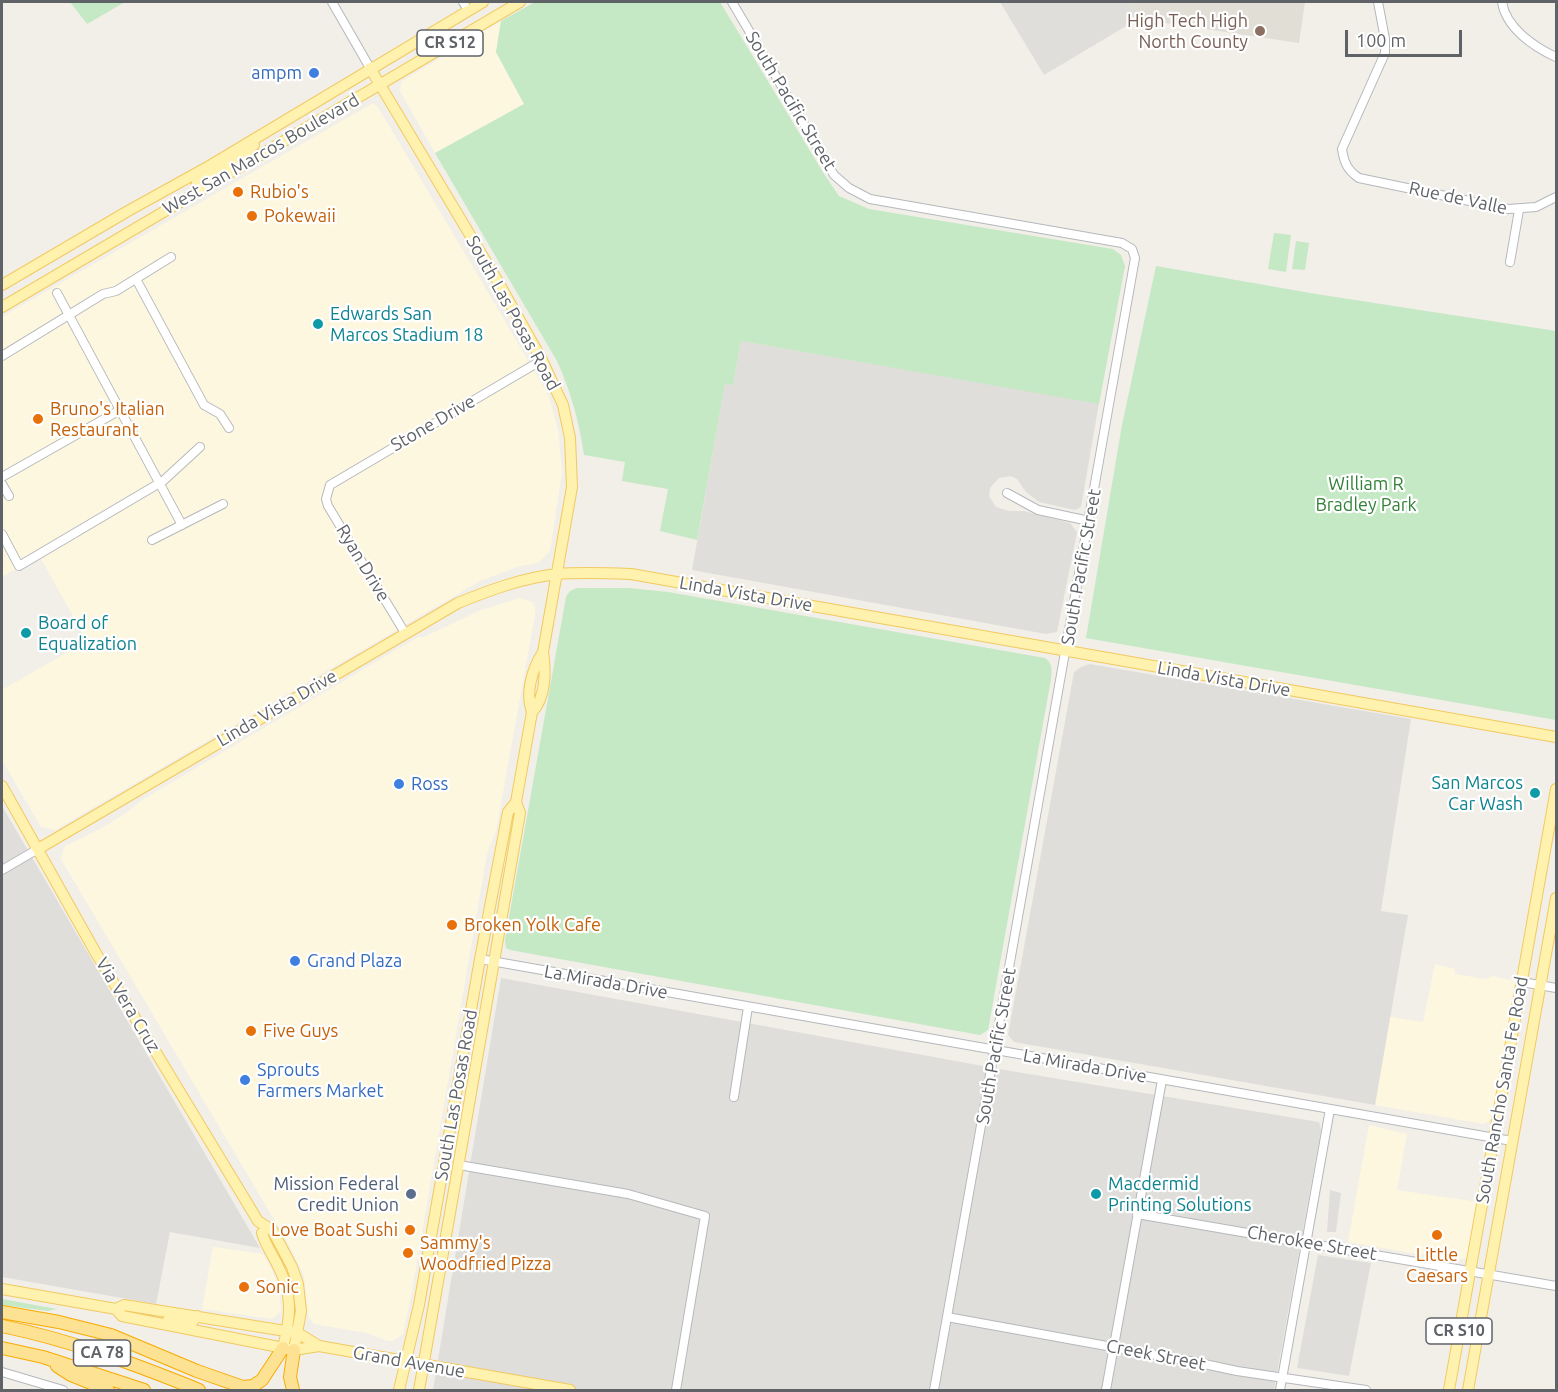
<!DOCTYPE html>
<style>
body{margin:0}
#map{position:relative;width:1558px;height:1392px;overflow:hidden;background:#f1efe8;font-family:Ubuntu,sans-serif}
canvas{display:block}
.frame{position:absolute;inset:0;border:3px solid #5f6368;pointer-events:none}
.scale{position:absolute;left:1345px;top:30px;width:117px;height:27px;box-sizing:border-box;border:3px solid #5f6368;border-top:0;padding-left:8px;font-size:18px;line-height:21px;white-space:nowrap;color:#5f6368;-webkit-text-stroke:4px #fff;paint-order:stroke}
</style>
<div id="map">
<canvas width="1558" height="1392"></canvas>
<div class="frame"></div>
<div class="scale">100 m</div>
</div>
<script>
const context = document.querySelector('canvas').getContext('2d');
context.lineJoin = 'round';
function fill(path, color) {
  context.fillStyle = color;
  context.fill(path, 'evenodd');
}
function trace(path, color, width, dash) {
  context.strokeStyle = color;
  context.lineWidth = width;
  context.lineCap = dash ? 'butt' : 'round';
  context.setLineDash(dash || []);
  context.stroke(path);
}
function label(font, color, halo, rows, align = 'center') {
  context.font = font + ' Ubuntu,sans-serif';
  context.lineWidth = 4.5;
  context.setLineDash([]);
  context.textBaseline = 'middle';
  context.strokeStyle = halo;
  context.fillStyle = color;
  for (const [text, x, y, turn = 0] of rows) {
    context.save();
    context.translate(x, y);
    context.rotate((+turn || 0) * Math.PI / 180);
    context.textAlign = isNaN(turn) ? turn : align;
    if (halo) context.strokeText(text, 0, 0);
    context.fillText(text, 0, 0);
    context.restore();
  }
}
const commercial = new Path2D(`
 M 501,21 L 496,53 L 524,104 L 435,153 L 400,91 L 401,82 Z
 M 373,103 L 378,107 L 548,394 L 558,429 L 562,472 L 550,551 L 538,563 L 520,566 L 480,581 L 55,830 L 41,827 L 2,760 L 2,690 L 87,641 L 39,555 L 2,577 L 2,317 Z
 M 519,598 L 532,602 L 535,607 L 535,615 L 496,831 L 487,854 L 412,1291 L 403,1334 L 393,1341 L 387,1341 L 368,1333 L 314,1324 L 308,1316 L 304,1276 L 289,1245 L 61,859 L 64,847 L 107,825 L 126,813 L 142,800 L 418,637 L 424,637 L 479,611 Z
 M 1435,964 L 1455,969 L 1455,974 L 1485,979 L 1493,976 L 1515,981 L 1493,1118 L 1484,1124 L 1375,1105 L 1390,1017 L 1423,1022 Z
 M 1369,1125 L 1407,1134 L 1397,1190 L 1478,1202 L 1468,1256 L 1465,1258 L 1458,1261 L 1348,1242 Z
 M 213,1247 L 263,1254 L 272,1270 L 279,1288 L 281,1311 L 272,1319 L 202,1309 Z`);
const industrial = new Path2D(`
 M 1000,2 L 1128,2 L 1138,19 L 1044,75 Z
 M 741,341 L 1099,403 L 1081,507 L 1075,510 L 1039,502 L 1026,492 L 1017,479 L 1011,476 L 999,478 L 990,488 L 989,496 L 996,507 L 1009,511 L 1024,511 L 1070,523 L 1077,532 L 1057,632 L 1046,634 L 692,570 L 725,383 L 733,385 Z
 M 1090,664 L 1411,719 L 1381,911 L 1408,915 L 1375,1105 L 1014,1042 L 1008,1035 L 1074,672 L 1081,667 Z
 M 2,806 L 260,1248 L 170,1232 L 156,1304 L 2,1277 Z
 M 501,978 L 1005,1070 L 1319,1122 L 1321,1130 L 1274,1390 L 433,1390 Z
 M 1330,1190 L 1341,1193 L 1336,1232 L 1327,1232 Z
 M 1318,1255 L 1371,1263 L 1349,1376 L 1297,1368 Z`);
const education = new Path2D(`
 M 1128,2 L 1305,2 L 1299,43 L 1138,19 Z`);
const green = new Path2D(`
 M 70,2 L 125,2 L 87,24 Z
 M 535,2 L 720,2 L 824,174 L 839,196 L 869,209 L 1113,249 L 1121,255 L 1125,266 L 1099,404 L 741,341 L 733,385 L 725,384 L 697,540 L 660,531 L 668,489 L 622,481 L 625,462 L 584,455 C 579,421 571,392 557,361 L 435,153 L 524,104 L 496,52 L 501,21 Z
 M 1274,233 L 1291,235 L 1286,272 L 1268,269 Z
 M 1296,241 L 1309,243 L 1305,270 L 1292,269 Z
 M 1156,266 L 1316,294 L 1556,331 L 1556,720 L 1086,638 L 1122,425 Z
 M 577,588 L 629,588 L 668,592 L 1045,658 C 1053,664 1052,669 1051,679 L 988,1030 L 980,1035 L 510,950 L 506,948 L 505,940 L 566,597 L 570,591 Z
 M 2,1299 L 57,1309 L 48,1311 L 2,1305 Z`);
const minor = new Path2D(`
 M 332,2 L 370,68
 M 463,2 L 468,10
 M 732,2 L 834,175 L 849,188 L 870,199 L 1122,243 L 1132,249 L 1135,258 L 934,1390
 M 1378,2 L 1385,39 L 1385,53 L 1342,149 C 1344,162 1347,170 1359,178 L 1508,209 L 1536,207 L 1556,197
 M 1502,2 C 1506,28 1534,47 1556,57
 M 1510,262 L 1519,210
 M 136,279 L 204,405 L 220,414 L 229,428
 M 57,293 L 182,525
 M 2,356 L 103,294 L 116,291 L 171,257
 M 2,477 L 120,410
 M 2,484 L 9,496
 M 1007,493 L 1038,510 L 1089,521
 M 2,534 L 19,566 L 163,481 L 200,447
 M 152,540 L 223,504
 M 405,633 L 328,506 L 326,499 L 330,485 L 542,360
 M 2,870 L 38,849
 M 480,959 L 1512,1141
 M 1522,982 L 1556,988
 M 734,1097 L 748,1007
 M 459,1165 L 628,1194 L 705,1216 L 676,1390
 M 1137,1214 L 1556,1286
 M 947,1317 L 1195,1362 L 1237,1371 L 1366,1390
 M 2,1372 L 63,1390
 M 1106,1390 L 1162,1080
 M 1280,1390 L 1330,1109`);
const major = new Path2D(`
 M 370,68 L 497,280 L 542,360 L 563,405 L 570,438 L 572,487 L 543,652 C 546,671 546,698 532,712
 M 196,193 L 197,182 L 241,156 L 254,145
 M 2,285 L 128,211 L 211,165 L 483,2
 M 2,307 L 520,2
 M 2,786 L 97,955 L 258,1221 L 273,1231 L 292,1267 L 298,1284 L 301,1311 L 294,1350
 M 38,849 L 458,603 C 490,590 522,578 557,574 C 581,572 606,573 631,574 L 1556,737
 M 262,1233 C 265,1244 272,1254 277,1264 C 293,1294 291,1315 283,1348
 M 2,1289 L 116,1309 L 122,1316 L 294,1350 L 319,1346 L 570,1390
 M 116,1309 L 124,1305 L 298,1333 L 319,1346
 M 168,1320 L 192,1322 L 197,1316
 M 399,1390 L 419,1305 L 480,959 L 508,812 L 516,802 L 532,712 C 525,693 532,669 543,652
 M 419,1390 L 520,813 L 516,802
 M 1449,1390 L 1556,789
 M 1468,1390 L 1556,898`);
const highway = new Path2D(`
 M 2,1312 L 59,1322 L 111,1335 L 197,1371 L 243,1387 L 253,1386 L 262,1380 L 283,1348
 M 2,1326 C 70,1340 135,1364 199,1390
 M 2,1348 L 43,1357 L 144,1390
 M 57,1366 L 71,1375 L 108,1390
 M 293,1390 L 290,1377 L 294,1350`);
const markers = [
 [1260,31,6,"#8d6e63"],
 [314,73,6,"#3f7fe0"],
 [238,192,6,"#e8710a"],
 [252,216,6,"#e8710a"],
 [318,324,6,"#0f9aa8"],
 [38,419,6,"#e8710a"],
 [26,633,6,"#0f9aa8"],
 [399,784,6,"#3f7fe0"],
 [1535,793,6,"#0f9aa8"],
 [452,925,6,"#e8710a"],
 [295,961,6,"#3f7fe0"],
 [251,1031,6,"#e8710a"],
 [245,1080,6,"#3f7fe0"],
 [411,1194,6,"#5c6f8a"],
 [1096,1194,6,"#0f9aa8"],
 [410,1230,6,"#e8710a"],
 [1437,1235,6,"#e8710a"],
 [408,1253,6,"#e8710a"],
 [244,1287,6,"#e8710a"]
];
const shields = [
 [450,43,66],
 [1459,1331,66],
 [102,1353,57]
];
const shieldNames = [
 ["CR S12",450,43],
 ["CR S10",1459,1331],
 ["CA 78",102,1353]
];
const educationNames = [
 ["High Tech High",1248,21],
 ["North County",1248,42]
];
const shopNames = [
 ["ampm",302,73,"right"],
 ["Ross",411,784],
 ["Grand Plaza",307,961],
 ["Sprouts",257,1070],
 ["Farmers Market",257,1091]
];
const streetNames = [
 ["South Pacific Street",791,101,59],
 ["West San Marcos Boulevard",261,154,-30],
 ["Rue de Valle",1458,198,12],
 ["South Las Posas Road",513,313,61],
 ["Stone Drive",433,423,-30],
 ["Ryan Drive",363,563,59],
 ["South Pacific Street",1081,567,-80],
 ["Linda Vista Drive",746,594,10],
 ["Linda Vista Drive",1224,679,10],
 ["Linda Vista Drive",277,708,-30],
 ["La Mirada Drive",606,982,10],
 ["Via Vera Cruz",128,1005,59],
 ["South Pacific Street",996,1046,-80],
 ["La Mirada Drive",1085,1066,10],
 ["South Rancho Santa Fe Road",1502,1090,-80],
 ["South Las Posas Road",456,1095,-80],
 ["Cherokee Street",1312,1243,10],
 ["Creek Street",1156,1355,11],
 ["Grand Avenue",409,1362,10]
];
const foodNames = [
 ["Rubio's",250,192],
 ["Pokewaii",264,216],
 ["Bruno's Italian",50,409],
 ["Restaurant",50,430],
 ["Broken Yolk Cafe",464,925],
 ["Five Guys",263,1031],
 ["Love Boat Sushi",398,1230,"right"],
 ["Sammy's",420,1243],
 ["Woodfried Pizza",420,1264],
 ["Little",1437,1255,"center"],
 ["Caesars",1437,1276,"center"],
 ["Sonic",256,1287]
];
const cultureNames = [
 ["Edwards San",330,314],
 ["Marcos Stadium 18",330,335],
 ["Board of",38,623],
 ["Equalization",38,644],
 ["San Marcos",1523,783,"right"],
 ["Car Wash",1523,804,"right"],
 ["Macdermid",1108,1184],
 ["Printing Solutions",1108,1205]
];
const parkNames = [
 ["William R",1366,484],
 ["Bradley Park",1366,505]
];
const serviceNames = [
 ["Mission Federal",399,1184],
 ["Credit Union",399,1205]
];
fill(commercial, '#fef7e0');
fill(industrial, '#e0deda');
fill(education, '#e1ded6');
fill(green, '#c5e8c5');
trace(minor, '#b5b8bc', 10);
trace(major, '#f2c960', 12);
trace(highway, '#f9ab00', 14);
trace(minor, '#fff', 8);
trace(major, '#fff2af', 10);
trace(highway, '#fde293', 12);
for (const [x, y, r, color] of markers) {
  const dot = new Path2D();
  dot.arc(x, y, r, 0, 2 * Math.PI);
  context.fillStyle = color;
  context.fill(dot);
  trace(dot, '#fff', 2);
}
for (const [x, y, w] of shields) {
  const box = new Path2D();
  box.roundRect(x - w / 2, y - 13, w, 26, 4.5);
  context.fillStyle = '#fff';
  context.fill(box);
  trace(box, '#5f6368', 1.5);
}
label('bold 16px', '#5f6368', null, shieldNames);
label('18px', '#785e54', '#fff', educationNames, 'right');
label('18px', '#366cbe', '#fff', shopNames, 'left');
label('18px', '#5f6368', '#fff', streetNames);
label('18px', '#c56008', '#fff', foodNames, 'left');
label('18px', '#0d838f', '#fff', cultureNames, 'left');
label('18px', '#348238', '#fff', parkNames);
label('18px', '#4e5e75', '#fff', serviceNames, 'right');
</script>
